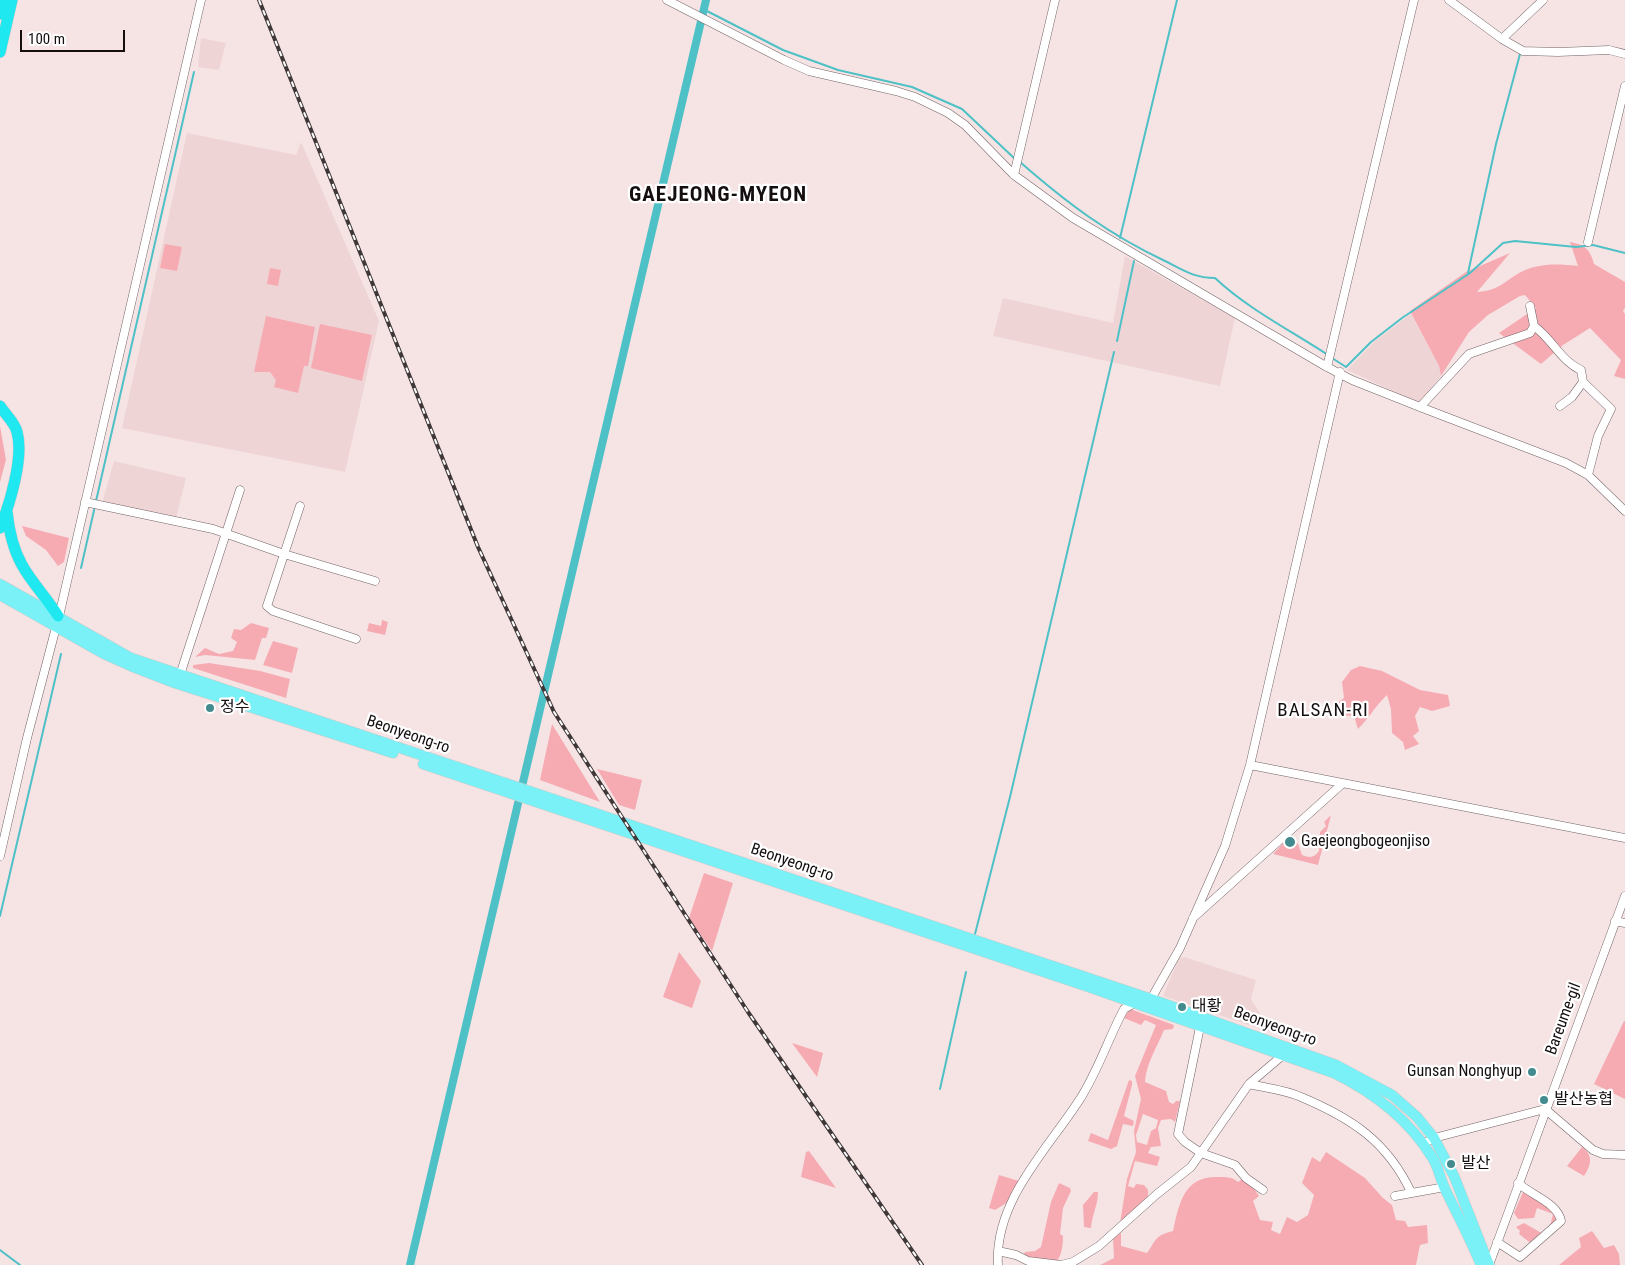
<!DOCTYPE html>
<meta charset="utf-8">
<style>
body{margin:0}
#map{position:relative;width:1625px;height:1265px;overflow:hidden;background:#f6e4e5;font-family:"Roboto Condensed",sans-serif}
canvas{display:block}
.scale{position:absolute;left:20px;top:30px;width:105px;height:22px;box-sizing:border-box;border:2px solid #140e0f;border-top:0;padding-left:6px;font-size:15px;line-height:18px;white-space:nowrap;color:#140e0f;-webkit-text-stroke:4px #fff;paint-order:stroke}
</style>
<div id="map">
<canvas width="1625" height="1265"></canvas>
<div class="scale">100 m</div>
</div>
<script>
const context = document.querySelector('canvas').getContext('2d');
context.lineJoin = 'round';
function fill(path, color) {
  context.fillStyle = color;
  context.fill(path, 'evenodd');
}
function trace(path, color, width, dash) {
  context.strokeStyle = color;
  context.lineWidth = width;
  context.lineCap = dash ? 'butt' : 'round';
  context.setLineDash(dash || []);
  context.stroke(path);
}
function label(font, color, halo, rows, align = 'center') {
  context.font = font + ' "Roboto Condensed","Noto Sans KR",sans-serif';
  context.lineWidth = 4.5;
  context.setLineDash([]);
  context.textBaseline = 'middle';
  context.strokeStyle = halo;
  context.fillStyle = color;
  for (const [text, x, y, turn = 0] of rows) {
    context.save();
    context.translate(x, y);
    context.rotate((+turn || 0) * Math.PI / 180);
    context.textAlign = isNaN(turn) ? turn : align;
    if (halo) context.strokeText(text, 0, 0);
    context.fillText(text, 0, 0);
    context.restore();
  }
}
const built = new Path2D(`
 M 201,38 L 226,43 L 219,70 L 198,67 Z
 M 187,133 L 296,155 L 301,142 L 379,321 L 345,472 L 122,428 Z
 M 1125,256 L 1235,318 L 1220,386 L 993,336 L 1003,298 L 1113,323 Z
 M 1411,314 L 1439,366 L 1441,376 L 1419,403 L 1347,370 L 1376,340 Z
 M 114,461 L 186,478 L 176,518 L 102,503 Z
 M 1184,957 L 1256,980 L 1251,999 L 1272,1033 L 1163,996 L 1179,958 Z`);
const green = new Path2D(`
 M 1570,242 C 1585,245 1590,249 1594,264 L 1625,282 L 1625,308 L 1623,311 L 1625,314 L 1625,379 L 1614,376 L 1621,360 L 1590,328 L 1563,345 L 1541,364 L 1499,333 L 1536,308 L 1525,295 L 1520,296 L 1488,315 L 1469,332 L 1441,376 L 1439,366 L 1410,311 L 1466,272 L 1510,253 L 1477,292 C 1502,290 1503,281 1523,271 C 1541,263 1559,264 1578,266 Z
 M 165,244 L 182,247 L 177,271 L 160,268 Z
 M 270,268 L 281,270 L 278,286 L 267,284 Z
 M 266,316 L 315,327 L 308,366 L 304,366 L 298,393 L 274,387 L 276,380 L 270,372 L 254,372 Z
 M 320,324 L 372,335 L 362,381 L 311,368 Z
 M 0,426 L 6,460 L 0,482 Z
 M 22,526 L 69,538 L 64,562 L 58,566 L 46,550 L 26,536 Z
 M 382,620 L 388,622 L 385,635 L 367,631 L 369,623 L 381,626 Z
 M 251,623 L 269,628 L 266,638 L 262,638 L 255,660 L 205,655 L 195,657 L 205,648 L 219,654 L 233,651 L 237,642 L 231,638 L 234,629 L 241,630 Z
 M 273,641 L 298,648 L 292,673 L 263,665 Z
 M 209,663 L 260,671 L 290,679 L 286,698 L 193,668 L 193,665 Z
 M 1360,666 L 1382,671 L 1420,690 L 1448,695 L 1450,706 L 1432,711 L 1420,707 L 1415,716 L 1419,731 L 1413,736 L 1419,744 L 1405,750 L 1403,742 L 1392,733 L 1391,709 L 1387,695 C 1376,705 1369,718 1358,729 L 1354,716 L 1338,715 L 1334,705 L 1344,698 L 1342,682 L 1351,670 Z
 M 552,724 L 600,802 L 540,780 Z
 M 597,769 L 642,780 L 635,810 L 619,805 Z
 M 1331,815 L 1318,865 L 1273,854 L 1290,836 L 1298,844 L 1302,855 C 1310,858 1314,858 1319,851 L 1320,832 L 1326,826 L 1324,822 Z
 M 704,873 L 733,883 L 712,951 L 689,918 Z
 M 679,952 L 701,981 L 692,1008 L 663,997 Z
 M 1130,1009 L 1174,1025 L 1173,1029 L 1164,1030 C 1157,1047 1146,1064 1145,1082 L 1166,1091 L 1169,1102 L 1173,1104 L 1176,1101 L 1180,1101 L 1175,1122 L 1171,1119 L 1161,1120 L 1158,1128 L 1161,1146 L 1151,1147 L 1148,1153 L 1160,1157 L 1157,1166 L 1135,1161 L 1128,1186 L 1134,1188 L 1136,1184 L 1144,1185 L 1148,1190 L 1148,1197 L 1120,1223 L 1127,1179 L 1136,1152 L 1134,1131 L 1141,1099 L 1135,1076 L 1156,1025 L 1145,1020 L 1141,1025 L 1124,1018 ZM 1143,1114 L 1158,1120 L 1156,1128 L 1151,1131 L 1147,1145 L 1137,1142 L 1136,1135 Z
 M 1624,1021 L 1625,1021 L 1625,1099 L 1594,1084 Z
 M 792,1043 L 823,1053 L 817,1077 Z
 M 1129,1080 L 1132,1081 L 1132,1085 L 1124,1116 L 1134,1121 L 1133,1126 L 1123,1124 L 1117,1146 L 1111,1149 L 1088,1141 L 1091,1133 L 1108,1140 Z
 M 1582,1147 C 1593,1155 1592,1164 1584,1176 L 1567,1166 Z
 M 809,1151 L 836,1188 L 801,1177 L 806,1152 Z
 M 1326,1152 L 1365,1178 L 1383,1198 L 1392,1205 L 1396,1220 L 1405,1221 L 1408,1227 L 1427,1225 L 1428,1243 L 1420,1245 L 1416,1265 L 1100,1265 L 1114,1258 L 1113,1238 L 1121,1233 L 1121,1246 L 1147,1253 C 1157,1239 1154,1236 1173,1231 C 1179,1205 1183,1177 1216,1177 C 1225,1177 1231,1176 1238,1182 L 1242,1179 L 1253,1187 L 1259,1196 L 1253,1201 L 1260,1220 L 1273,1222 L 1271,1230 L 1280,1234 L 1287,1217 L 1297,1222 L 1308,1215 L 1314,1195 L 1302,1183 L 1312,1157 L 1320,1162 Z
 M 999,1175 L 1019,1181 L 1008,1202 L 995,1210 L 989,1208 Z
 M 1059,1183 L 1070,1188 L 1071,1191 L 1063,1208 L 1060,1234 L 1063,1236 C 1063,1245 1062,1254 1057,1261 L 1028,1258 L 1024,1254 L 1025,1252 L 1035,1251 L 1041,1247 L 1051,1202 Z
 M 1094,1192 L 1098,1192 C 1098,1206 1092,1214 1091,1228 L 1084,1227 L 1083,1205 Z
 M 1523,1192 L 1556,1211 L 1559,1218 L 1549,1230 L 1553,1214 L 1537,1208 L 1534,1218 L 1518,1219 L 1514,1213 Z
 M 1524,1223 L 1545,1235 L 1533,1245 L 1519,1234 L 1520,1231 L 1516,1227 Z
 M 1592,1231 L 1604,1248 L 1614,1245 L 1619,1254 L 1620,1265 L 1559,1265 L 1581,1247 L 1579,1238 Z`);
const stream = new Path2D(`
 M 703,9 L 783,50 L 838,70 L 912,87 L 962,109 L 1014,158
 M 1020,162 C 1067,203 1108,234 1165,261 C 1183,270 1194,278 1215,278 C 1248,309 1290,330 1328,355
 M 1120,238 L 1177,0
 M 1468,273 L 1496,144 L 1520,54
 M 1117,341 L 1134,261
 M 1332,358 L 1346,367 L 1371,342 L 1402,318 L 1470,273 L 1503,243 L 1515,241 L 1576,247 L 1593,245 L 1625,253
 M 96,501 L 194,72
 M 81,568 L 95,506
 M 0,916 L 61,654
 M 975,934 L 1010,797 L 1114,352
 M 940,1089 L 966,972
 M 0,1250 L 20,1265`);
const canal = new Path2D(`
 M 410,1265 L 706,0`);
const minor = new Path2D(`
 M 667,0 L 784,60 L 809,71 L 896,91 L 915,97 L 948,113 L 965,125 L 1014,175 L 1073,218 L 1327,367 L 1352,380 L 1420,407 L 1566,463 L 1588,475 L 1625,511
 M 1449,0 L 1502,39 L 1543,0
 M 1502,39 L 1523,51 L 1558,52 L 1609,50 L 1625,54
 M 1014,175 L 1055,0
 M 1588,242 L 1625,86
 M 1530,306 L 1534,326 C 1552,339 1561,361 1581,370 L 1583,382
 M 1327,367 L 1414,0
 M 1560,406 L 1572,397 L 1583,382 L 1611,409 L 1598,436 L 1588,475
 M 1420,407 L 1469,354 L 1530,333 L 1534,326
 M 85,502 L 213,529 L 284,554 L 375,581
 M 300,506 L 267,606 L 273,611 L 356,639
 M 180,675 L 240,490
 M 1250,765 L 1625,838
 M 0,856 L 27,738 L 60,612 L 201,0
 M 1193,918 L 1342,784
 M 1615,921 L 1625,923
 M 1147,1000 L 1151,999 L 1180,948 L 1225,846 L 1250,765 L 1340,372
 M 1200,1027 L 1178,1134 L 1185,1142 L 1201,1153 L 1235,1165 L 1246,1178 L 1263,1190
 M 1249,1084 C 1266,1088 1286,1090 1301,1097 C 1351,1118 1387,1141 1411,1192
 M 1423,1144 L 1434,1138 L 1545,1109 L 1593,1150 L 1603,1154 L 1625,1155
 M 1395,1196 L 1445,1187
 M 1497,1242 L 1520,1257 L 1561,1221 C 1558,1203 1531,1195 1518,1183
 M 998,1251 L 1016,1255 L 1028,1261 L 1061,1265 L 1073,1262 L 1099,1246 L 1157,1194 L 1191,1167 L 1249,1084 L 1283,1055
 M 998,1265 C 994,1201 1048,1149 1080,1099 C 1098,1071 1108,1039 1124,1009 L 1136,1002
 M 1489,1265 L 1625,896`);
const major = new Path2D(`
 M 0,584 L 131,658 L 1151,999 L 1336,1065 L 1392,1095 L 1417,1117 L 1434,1138 L 1454,1176 L 1489,1265
 M 0,595 L 104,654 L 131,666 L 175,683 L 393,753
 M 423,764 L 1089,987 L 1334,1073 C 1373,1092 1409,1120 1432,1157 C 1438,1166 1440,1178 1445,1189 C 1457,1214 1470,1238 1481,1265`);
const highway = new Path2D(`
 M 0,14 L 4,0
 M 0,52 L 12,0
 M 0,406 C 5,414 15,423 17,432 C 24,457 10,504 0,528
 M 7,512 C 9,531 13,549 22,565 C 32,583 47,598 58,616`);
const rail = new Path2D(`
 M 259,0 L 478,547 L 554,712 L 748,1012 L 922,1265`);
const markers = [
 [210,708,5,"#438b8e"],
 [1290,842,6,"#438b8e"],
 [1182,1007,5,"#438b8e"],
 [1532,1072,5,"#438b8e"],
 [1544,1100,5,"#438b8e"],
 [1451,1164,5,"#438b8e"]
];
const poiNames = [
 ["정수",220,708],
 ["Gaejeongbogeonjiso",1301,842],
 ["대황",1192,1007],
 ["Gunsan Nonghyup",1522,1072,"right"],
 ["발산농협",1554,1100],
 ["발산",1461,1164]
];
const streetNames = [
 ["Beonyeong-ro",408,735,19],
 ["Beonyeong-ro",792,863,19],
 ["Bareume-gil",1564,1019,-70],
 ["Beonyeong-ro",1275,1027,20]
];
const quarterNames = [
 ["BALSAN-RI",1323,711]
];
const districtNames = [
 ["GAEJEONG-MYEON",718,196]
];
fill(built, '#efd4d6');
fill(green, '#f6abb3');
trace(stream, '#4ec1c6', 2);
trace(canal, '#4ec1c6', 8);
trace(minor, '#726364', 9);
trace(major, '#cbcaca', 11);
trace(highway, '#cbcaca', 12);
trace(minor, '#fff', 8);
trace(major, '#79f1f6', 10);
trace(highway, '#20e8f0', 11);
trace(rail, '#3f3738', 4);
trace(rail, '#fff', 2, [5.5]);
for (const [x, y, r, color] of markers) {
  const dot = new Path2D();
  dot.arc(x, y, r, 0, 2 * Math.PI);
  context.fillStyle = color;
  context.fill(dot);
  trace(dot, '#fff', 2);
}
label('16px', '#140e0f', '#fff', poiNames, 'left');
label('16px', '#140e0f', '#fff', streetNames);
context.letterSpacing = '1px';
label('19px', '#140e0f', '#fff', quarterNames);
context.letterSpacing = '0px';
context.letterSpacing = '1px';
label('bold 21px', '#140e0f', '#fff', districtNames);
context.letterSpacing = '0px';
</script>
